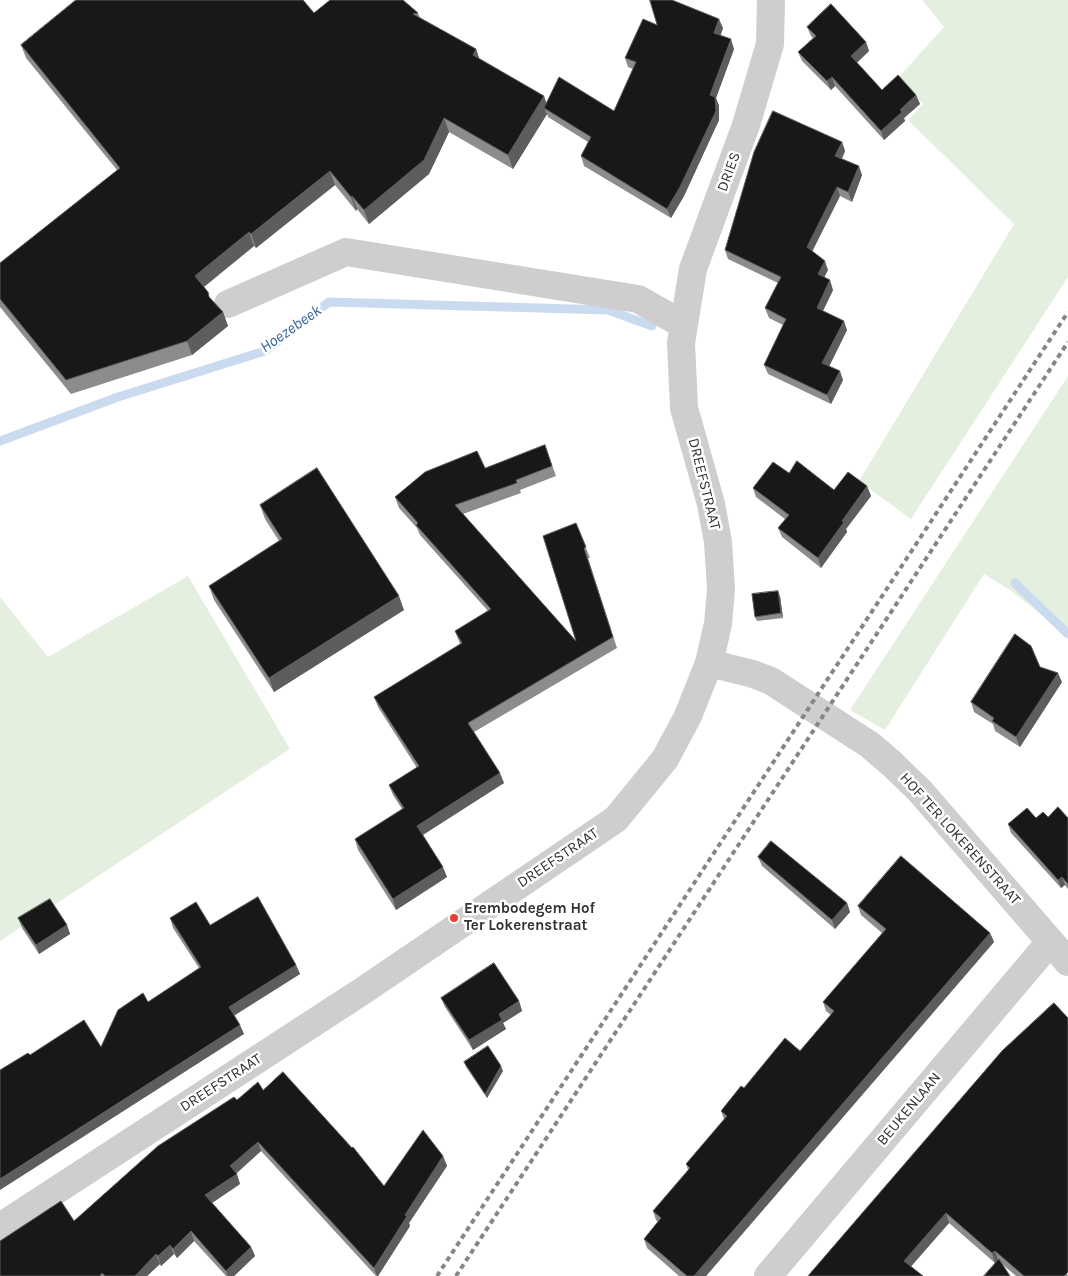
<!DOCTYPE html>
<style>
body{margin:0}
canvas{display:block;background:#fff}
</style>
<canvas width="1068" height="1276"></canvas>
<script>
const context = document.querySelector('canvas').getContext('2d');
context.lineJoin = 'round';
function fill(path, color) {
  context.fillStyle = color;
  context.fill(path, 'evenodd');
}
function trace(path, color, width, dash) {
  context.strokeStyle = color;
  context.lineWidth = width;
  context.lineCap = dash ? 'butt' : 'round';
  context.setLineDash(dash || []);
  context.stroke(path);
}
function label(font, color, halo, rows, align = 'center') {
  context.font = font + ' Karla,sans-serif';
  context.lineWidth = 5;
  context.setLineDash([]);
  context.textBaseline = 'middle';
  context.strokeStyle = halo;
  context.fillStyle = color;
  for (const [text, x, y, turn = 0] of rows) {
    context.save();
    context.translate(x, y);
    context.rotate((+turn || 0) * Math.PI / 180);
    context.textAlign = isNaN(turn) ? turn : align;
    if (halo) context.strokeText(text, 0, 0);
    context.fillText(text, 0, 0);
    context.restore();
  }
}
const green = new Path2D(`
 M 922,0 L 1068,0 L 1068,277 L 911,519 L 859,481 L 1014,224 L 908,120 L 923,104 L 898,78 L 944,27 Z
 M 1068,376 L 1068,635 L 1010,590 L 984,574 L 885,730 L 850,710 Z
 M 188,576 L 290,749 L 0,941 L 0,597 L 48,657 Z`);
const stream = new Path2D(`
 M 0,441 L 118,397 L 265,351 L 329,302 L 608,310 L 652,326
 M 1015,583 L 1068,634`);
const minor = new Path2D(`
 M 228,304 L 346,252 L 638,299 L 684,325
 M 709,663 L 753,674 L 771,681 L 870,745 L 891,763 L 920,791 L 1068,962
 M 0,1227 L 364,990 L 616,819 L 665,759 L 688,716 L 709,663 L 718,624 L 721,589 L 718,542 L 711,504 L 684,408 L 681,343 L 693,269 L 746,125 L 770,44 L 771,0
 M 768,1276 L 1050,942`);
const rail = new Path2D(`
 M 437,1276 L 1068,312
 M 456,1276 L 1068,342`);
const wall = new Path2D(`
 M 314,13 L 418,13 L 420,18 L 476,49 L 479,59 L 547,103 L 614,111 L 633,69 L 628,67 L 625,58 L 657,25 L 723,28 L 720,36 L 734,49 L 716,98 L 719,106 L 719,120 L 684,196 L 671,218 L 584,166 L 581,156 L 588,142 L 548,117 L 547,114 L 513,169 L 449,132 L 429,174 L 369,224 L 357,209 L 356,211 L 335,185 L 256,248 L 254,246 L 204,287 L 208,292 L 210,298 L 223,312 L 228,326 L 192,355 L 71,394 L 0,307 L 0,263 L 117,170 L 26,58 L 21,45 Z
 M 807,27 L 866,42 L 869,51 L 857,63 L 882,90 L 916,95 L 920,104 L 904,118 L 905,121 L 884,140 L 835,86 L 831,90 L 802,61 L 798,52 L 813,38 L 811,36 Z
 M 842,142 L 845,151 L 842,159 L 862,175 L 852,202 L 840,196 L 812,251 L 828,270 L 824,277 L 833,290 L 823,311 L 847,330 L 829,366 L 843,380 L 831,404 L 768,374 L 764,365 L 783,325 L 769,318 L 765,308 L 778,283 L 728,259 L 725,250 Z
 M 545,445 L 556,476 L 520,490 L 521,493 L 463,514 L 576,641 L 576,523 L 590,558 L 588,558 L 617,648 L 474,732 L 504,783 L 423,835 L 447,877 L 396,910 L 358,850 L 355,839 L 402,809 L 393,795 L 389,785 L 417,768 L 378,707 L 374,697 L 460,644 L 455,631 L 488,611 L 420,535 L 417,528 L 399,508 L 395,497 L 485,468 Z
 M 789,473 L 834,490 L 867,486 L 871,496 L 846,529 L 847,532 L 821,568 L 782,537 L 778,528 L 785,519 L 756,497 L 753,488 Z
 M 260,505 L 404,610 L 274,692 L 214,600 L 209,586 L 279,541 L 265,519 Z
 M 780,596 L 783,618 L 757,621 L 755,617 Z
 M 1040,667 L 1062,682 L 1020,747 L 995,731 L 993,724 L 974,712 L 971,702 Z
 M 1048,817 L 1068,818 L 1068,889 L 1065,885 L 1061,888 L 1011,833 L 1008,824 L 1036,818 Z
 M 758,857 L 847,903 L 850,912 L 835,929 L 762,866 Z
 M 858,906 L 990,933 L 994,942 L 706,1276 L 679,1276 L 647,1248 L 644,1239 L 658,1222 L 656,1220 L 653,1211 L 688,1170 L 686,1164 L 724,1119 L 721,1111 L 744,1088 L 800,1051 L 831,1015 L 826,1011 L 823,1002 L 882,933 L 861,915 Z
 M 18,918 L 67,925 L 70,934 L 39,954 L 22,928 Z
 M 170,918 L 210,925 L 296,965 L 300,974 L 234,1015 L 244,1034 L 30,1055 L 101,1047 L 148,1002 L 199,968 L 173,928 Z
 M 441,998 L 519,1001 L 522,1011 L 503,1023 L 506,1029 L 473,1050 L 445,1007 Z
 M 1002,1051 L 1068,1276 L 1016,1276 L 1001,1263 L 995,1263 L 949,1223 L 911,1266 L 808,1276 Z
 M 464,1062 L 503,1071 L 487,1098 L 466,1067 Z
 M 263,1090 L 384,1186 L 443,1156 L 447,1166 L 409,1223 L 410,1226 L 378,1276 L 376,1276 L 261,1151 L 236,1174 L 240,1184 L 212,1203 L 251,1247 L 255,1256 L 234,1276 L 226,1276 L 194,1241 L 177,1258 L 174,1254 L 161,1266 L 160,1264 L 147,1276 L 0,1276 L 237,1100 Z`);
const shadedWall = new Path2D(`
 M 719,19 L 723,28 L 718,43 L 714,33 Z
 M 731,39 L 734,49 L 716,98 L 719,106 L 719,120 L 684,196 L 671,218 L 667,209 Z
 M 866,42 L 869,51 L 854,65 L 851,56 Z
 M 476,49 L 481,63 L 473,55 Z
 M 832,77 L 835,86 L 831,90 L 827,81 Z
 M 916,95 L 920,104 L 904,118 L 905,121 L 884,140 L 881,131 L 900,110 Z
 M 544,96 L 549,110 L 544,108 L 547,114 L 513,169 L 508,155 Z
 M 444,118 L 449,132 L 429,174 L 369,224 L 364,210 Z
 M 842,142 L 845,151 L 839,165 L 835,156 Z
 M 859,166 L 862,175 L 852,202 L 848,192 Z
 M 330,171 L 335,185 L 256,248 L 251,234 Z
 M 837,187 L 840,196 L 810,256 L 807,247 Z
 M 352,196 L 357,209 L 356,211 L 351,197 Z
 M 249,232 L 254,246 L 200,290 L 195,276 Z
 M 825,261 L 828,270 L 821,284 L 818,274 Z
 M 830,280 L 833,290 L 820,317 L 817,308 Z
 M 223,312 L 228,326 L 192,355 L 187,341 Z
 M 844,321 L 847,330 L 826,373 L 822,363 Z
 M 840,371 L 843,380 L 831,404 L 827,395 Z
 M 867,486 L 871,496 L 846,529 L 847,532 L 821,568 L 818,558 L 842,521 Z
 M 778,591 L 780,596 L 783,618 L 781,613 Z
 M 399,596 L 404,610 L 274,692 L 269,678 Z
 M 1058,673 L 1062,682 L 1020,747 L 1016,737 Z
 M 500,773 L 504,783 L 421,836 L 417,826 Z
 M 443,867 L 447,877 L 396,910 L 393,899 Z
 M 1062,877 L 1065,885 L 1061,888 L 1058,880 Z
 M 847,903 L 850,912 L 835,929 L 832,920 Z
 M 67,925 L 70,934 L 39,954 L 36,945 Z
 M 990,933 L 994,942 L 706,1276 L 694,1276 Z
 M 296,965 L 300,974 L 232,1017 L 229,1007 Z
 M 519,1001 L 522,1011 L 503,1023 L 506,1029 L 473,1050 L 469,1040 L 499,1014 Z
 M 240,1025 L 244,1034 L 0,1190 L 0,1179 Z
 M 501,1066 L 503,1071 L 487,1098 L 485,1094 Z
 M 258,1142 L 261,1151 L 233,1176 L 230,1166 Z
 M 443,1156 L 447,1166 L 409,1223 L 410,1226 L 378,1276 L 377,1276 L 374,1268 L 405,1215 Z
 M 237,1174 L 240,1184 L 209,1205 L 205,1195 Z
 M 946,1213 L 949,1223 L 908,1270 L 904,1261 Z
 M 191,1231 L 194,1241 L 177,1258 L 173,1249 Z
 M 170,1245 L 174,1254 L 161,1266 L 158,1256 Z
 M 251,1247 L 255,1256 L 234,1276 L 228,1276 L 226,1271 Z
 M 995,1251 L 998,1260 L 995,1263 L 992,1253 Z
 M 156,1254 L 160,1264 L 147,1276 L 135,1276 Z`);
const building = new Path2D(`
 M 76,0 L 303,0 L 314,13 L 330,0 L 403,0 L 418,13 L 413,14 L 476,49 L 473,55 L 544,96 L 508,155 L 444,118 L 424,160 L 364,210 L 352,196 L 351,197 L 330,171 L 251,234 L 249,232 L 195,276 L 208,292 L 209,297 L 223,312 L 187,341 L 66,380 L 0,299 L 0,263 L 120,168 L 21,45 Z
 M 650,0 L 672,0 L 719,19 L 714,33 L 731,39 L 710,95 L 715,97 L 716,111 L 680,187 L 667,209 L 581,156 L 591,137 L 544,108 L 559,77 L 614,111 L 636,62 L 625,58 L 643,19 L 657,25 Z
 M 831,4 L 866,42 L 851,56 L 882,90 L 898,75 L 916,95 L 900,110 L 902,112 L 881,131 L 832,77 L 827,81 L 798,52 L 816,36 L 807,27 Z
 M 773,111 L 842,142 L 835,156 L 859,166 L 848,192 L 837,187 L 807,247 L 825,261 L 818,274 L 830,280 L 817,308 L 844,321 L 822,363 L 840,371 L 827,395 L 764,365 L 786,319 L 765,308 L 781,277 L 725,250 L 754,152 Z
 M 545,445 L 552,466 L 516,480 L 517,483 L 455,505 L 576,641 L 543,536 L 576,523 L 586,547 L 584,548 L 613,637 L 468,723 L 500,773 L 417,826 L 443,867 L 393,899 L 355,839 L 404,808 L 389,785 L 419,766 L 374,697 L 462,643 L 455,631 L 491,609 L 416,525 L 418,523 L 395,497 L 425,472 L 477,451 L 485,468 Z
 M 797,461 L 834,490 L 848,472 L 867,486 L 842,521 L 844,522 L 818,558 L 778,528 L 789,515 L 753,488 L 773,462 L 789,473 Z
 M 317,468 L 399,596 L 269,678 L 209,586 L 282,539 L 260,505 Z
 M 778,591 L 781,613 L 755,617 L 752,594 Z
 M 1015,634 L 1031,646 L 1040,667 L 1058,673 L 1016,737 L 992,721 L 994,718 L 971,702 Z
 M 1058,807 L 1068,818 L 1068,884 L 1062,877 L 1058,880 L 1008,824 L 1027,808 L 1036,818 L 1043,812 L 1048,817 Z
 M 771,841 L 847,903 L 832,920 L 758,857 Z
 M 901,856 L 990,933 L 694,1276 L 687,1276 L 644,1239 L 661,1218 L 653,1211 L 690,1168 L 686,1164 L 727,1116 L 721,1111 L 741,1086 L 744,1088 L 785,1038 L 800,1051 L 834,1011 L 823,1002 L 886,929 L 858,906 Z
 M 258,897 L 296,965 L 229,1007 L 240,1025 L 0,1179 L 0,1070 L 28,1053 L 30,1055 L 84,1020 L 101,1047 L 118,1010 L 143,993 L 148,1002 L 201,967 L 170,918 L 196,902 L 210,925 Z
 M 50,899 L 67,925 L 36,945 L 18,918 Z
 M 494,963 L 519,1001 L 499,1014 L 502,1020 L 469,1040 L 441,998 Z
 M 1054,1003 L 1068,1018 L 1068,1272 L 1064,1276 L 1024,1276 L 995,1251 L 992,1253 L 946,1213 L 904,1261 L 923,1276 L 808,1276 L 1002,1051 Z
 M 488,1046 L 501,1066 L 485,1094 L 464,1062 Z
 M 283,1072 L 352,1148 L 353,1147 L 384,1186 L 423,1130 L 443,1156 L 405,1215 L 407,1216 L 374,1268 L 258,1142 L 230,1166 L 237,1174 L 205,1195 L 251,1247 L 226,1271 L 191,1231 L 173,1249 L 170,1245 L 158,1256 L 156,1254 L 135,1276 L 105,1276 L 102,1273 L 100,1276 L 0,1276 L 0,1241 L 61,1201 L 74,1221 L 158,1146 L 234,1097 L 237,1100 L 258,1082 L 263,1090 Z
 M 999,1259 L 1010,1276 L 984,1276 Z`);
const markers = [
 [454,918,5,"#ef3c2d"]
];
const streetNames = [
 ["DRIES",729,172,-70],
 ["DREEFSTRAAT",704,484,76],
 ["HOF TER LOKERENSTRAAT",960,839,48],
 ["DREEFSTRAAT",558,858,-34],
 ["DREEFSTRAAT",221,1083,-33],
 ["BEUKENLAAN",909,1109,-50]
];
const poiNames = [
 ["Erembodegem Hof",464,909],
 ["Ter Lokerenstraat",464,926]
];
const waterNames = [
 ["Hoezebeek",291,329,-35]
];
fill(green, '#e5efdf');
trace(stream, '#cbdbef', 9);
trace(minor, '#cecece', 28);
trace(rail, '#868686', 4, [5, 4]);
fill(wall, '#8c8c8c');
fill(shadedWall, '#5d5d5d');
fill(building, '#181818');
trace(building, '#5d5d5d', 1);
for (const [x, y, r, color] of markers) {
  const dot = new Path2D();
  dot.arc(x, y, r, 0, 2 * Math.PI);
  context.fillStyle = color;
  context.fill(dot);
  trace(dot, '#fff', 2);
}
label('15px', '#313131', '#fff', streetNames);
label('bold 15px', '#313131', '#fff', poiNames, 'left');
label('italic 16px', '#39659a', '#fff', waterNames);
</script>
